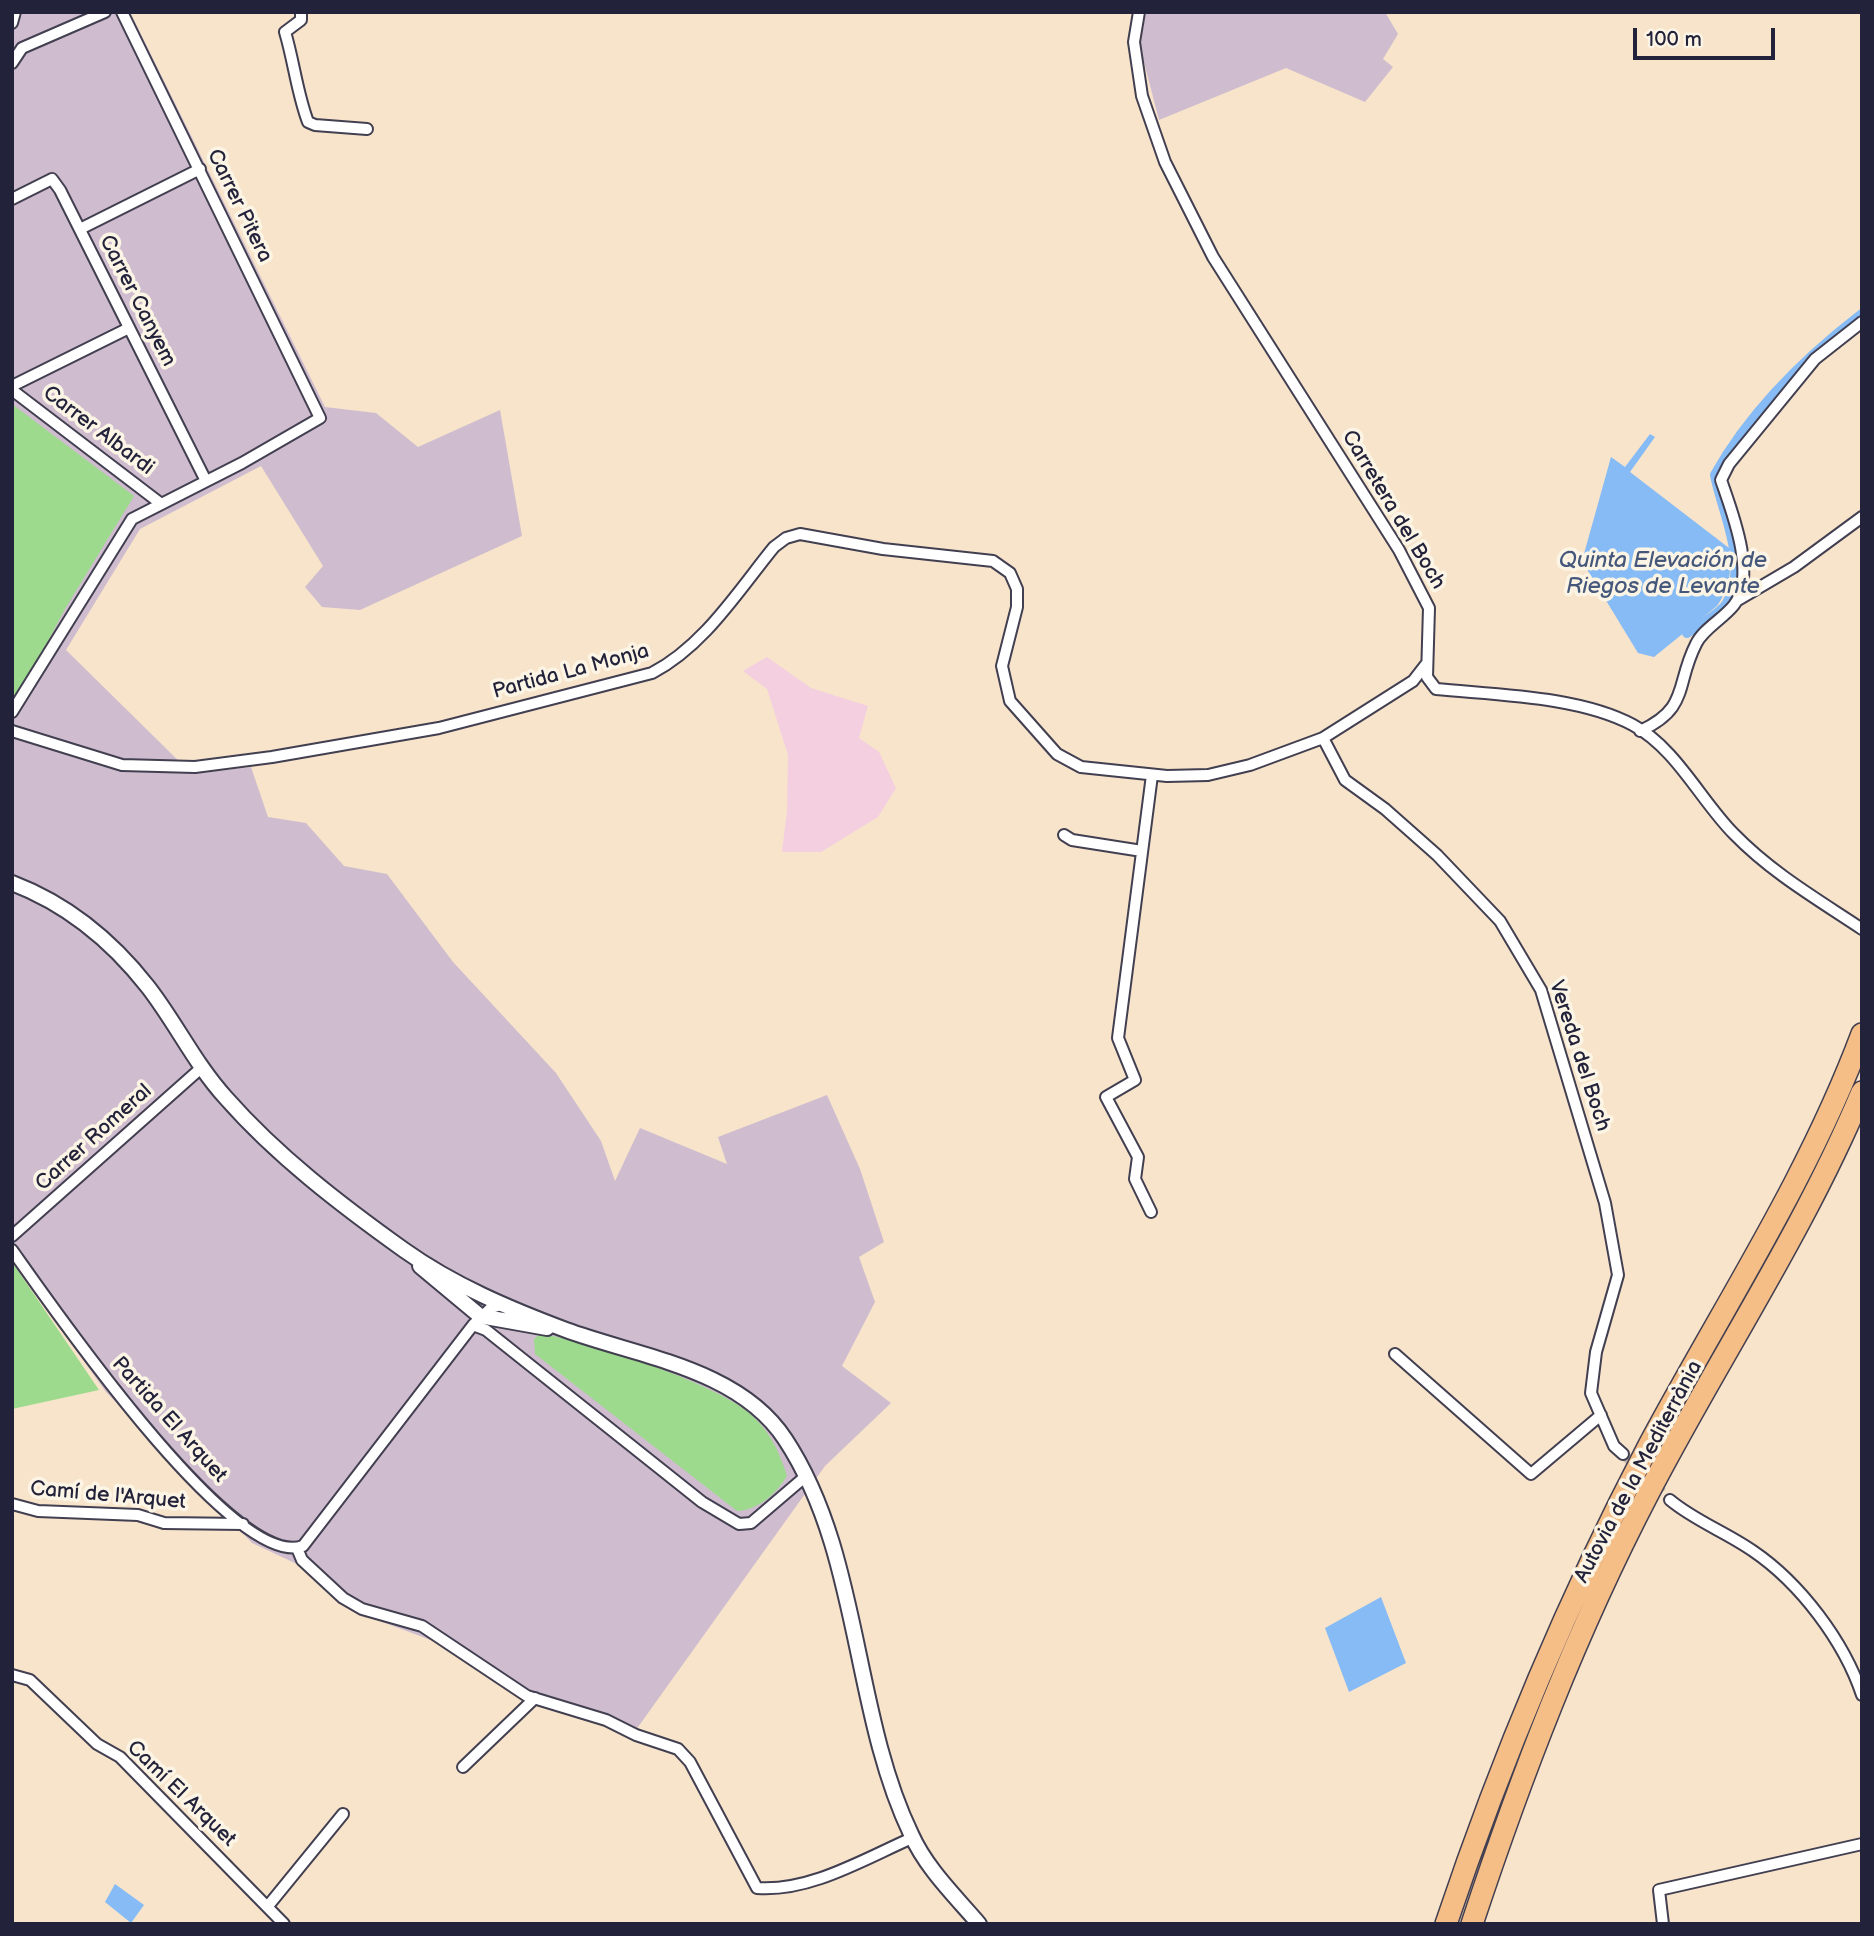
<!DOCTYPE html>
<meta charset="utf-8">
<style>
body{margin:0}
#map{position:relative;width:1874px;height:1936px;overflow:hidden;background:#f7e4cb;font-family:"Balsamiq Sans",sans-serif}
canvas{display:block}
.frame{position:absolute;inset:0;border:14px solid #22223b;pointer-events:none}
.scale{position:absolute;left:1633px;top:28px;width:142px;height:32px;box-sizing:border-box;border:4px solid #22223b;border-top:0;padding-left:9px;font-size:21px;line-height:24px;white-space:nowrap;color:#22223b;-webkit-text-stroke:5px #fcf5e5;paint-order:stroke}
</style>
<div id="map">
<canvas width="1874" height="1936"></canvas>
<div class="frame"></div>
<div class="scale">100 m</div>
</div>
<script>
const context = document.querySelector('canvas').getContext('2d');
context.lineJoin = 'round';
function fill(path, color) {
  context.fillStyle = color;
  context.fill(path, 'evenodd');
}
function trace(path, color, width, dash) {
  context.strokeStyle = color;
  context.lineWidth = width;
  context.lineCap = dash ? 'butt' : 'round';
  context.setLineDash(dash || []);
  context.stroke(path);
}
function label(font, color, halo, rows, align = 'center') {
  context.font = font + ' "Balsamiq Sans",sans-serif';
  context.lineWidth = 7;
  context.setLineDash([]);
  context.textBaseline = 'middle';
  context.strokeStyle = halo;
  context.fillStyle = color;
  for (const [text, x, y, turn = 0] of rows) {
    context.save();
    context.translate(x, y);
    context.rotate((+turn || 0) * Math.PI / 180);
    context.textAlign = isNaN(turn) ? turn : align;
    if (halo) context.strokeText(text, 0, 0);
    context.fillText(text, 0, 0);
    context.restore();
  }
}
const built = new Path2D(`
 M 767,657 L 811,688 L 868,706 L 859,738 L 879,752 L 896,788 L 878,817 L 821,852 L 782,852 L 787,811 L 788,755 L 767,689 L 743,671 Z`);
const industrial = new Path2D(`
 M 12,12 L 130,12 L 325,407 L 376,413 L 418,447 L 500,410 L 522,536 L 360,610 L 322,607 L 305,587 L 323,566 L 261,466 L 140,529 L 66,650 L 192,774 L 251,767 L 268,817 L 306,823 L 344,866 L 387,874 L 453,962 L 556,1073 L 601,1141 L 615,1181 L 640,1128 L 727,1164 L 718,1137 L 827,1095 L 860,1169 L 884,1242 L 859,1257 L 875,1302 L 842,1366 L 891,1403 L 825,1466 L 633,1734 L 519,1698 L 436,1642 L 358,1613 L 299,1565 L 252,1543 L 106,1392 L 12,1260 Z
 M 1146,12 L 1385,12 L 1398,34 L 1383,59 L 1393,67 L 1365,102 L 1286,68 L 1159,120 L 1140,47 Z`);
const green = new Path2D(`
 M 12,404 L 134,496 L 65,609 L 22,690 L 12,696 Z
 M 12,1262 L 99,1390 L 12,1409 Z
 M 540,1334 C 585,1339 716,1384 749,1413 C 770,1431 779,1451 787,1476 C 776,1494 758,1510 737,1511 L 535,1354 L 534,1339 Z`);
const water = new Path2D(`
 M 1650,434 L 1655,437 L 1630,472 L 1729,548 C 1732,570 1730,587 1717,606 L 1654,657 L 1638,653 L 1582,561 L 1611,457 L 1625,467 Z
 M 1381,1597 L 1406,1663 L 1349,1692 L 1325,1628 Z
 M 115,1884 L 144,1905 L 131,1923 L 105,1902 Z`);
const canal = new Path2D(`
 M 1687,633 C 1698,625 1720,615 1727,603 C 1749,562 1723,516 1715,475 C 1750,412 1805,358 1862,314`);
const minorTunnel = new Path2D(`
 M 1623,1454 L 1670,1500`);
const minor = new Path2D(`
 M 301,12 L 301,20 L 285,32 C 294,62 297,93 308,122 L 315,125 L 367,129
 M 1139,12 L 1134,42 L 1142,96 L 1165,162 L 1213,257 L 1399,550 L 1429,608 L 1427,677 L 1436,689 C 1496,695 1579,696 1633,725 C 1676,748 1701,801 1734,834 C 1772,873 1817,899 1862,929
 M 12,23 L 15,12
 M 12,63 L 22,48 L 105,12
 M 12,199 L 52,179 L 60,190 L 206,481
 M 80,229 L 200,169
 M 12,386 L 129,328
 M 12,390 L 160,503
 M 1738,600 L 1794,567 L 1862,517
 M 12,712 L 132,519 L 242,463 L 320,418 L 122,12
 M 12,731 L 122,765 L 195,767 L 272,757 L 439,728 L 652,673 C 704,646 738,591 774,547 L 786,538 L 800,534 L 883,549 L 993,561 L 1010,573 L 1017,589 L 1017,607 L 1002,666 L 1010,701 L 1057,754 L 1081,767 L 1167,776 L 1208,775 L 1250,765 L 1323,738 L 1413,681 L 1427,663
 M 1640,731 C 1690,708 1675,685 1696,644 C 1703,629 1723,619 1734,605 C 1757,575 1732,512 1721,480 L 1729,464 L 1815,359 L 1862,322
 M 1323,738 L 1345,780 L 1385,809 L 1437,855 L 1500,921 L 1541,990 L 1605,1203 L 1618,1275 L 1596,1352 L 1591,1393 L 1614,1446 L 1623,1454
 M 1064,835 L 1072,840 L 1142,851
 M 1151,1212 L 1135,1179 L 1138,1157 L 1106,1097 L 1135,1080 L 1118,1038 L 1152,775
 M 12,1236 L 200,1069
 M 12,1250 C 51,1305 234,1571 303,1546 L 473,1325 L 491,1308 L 501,1305
 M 473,1325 L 486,1330 L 702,1502 L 739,1524 L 751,1523 L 806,1476
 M 1395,1354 L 1531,1474 L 1601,1415
 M 1670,1500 C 1695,1521 1726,1532 1753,1551 C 1800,1583 1844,1641 1862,1695
 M 12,1504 L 38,1511 L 138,1515 L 164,1523 L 243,1524
 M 297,1548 L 302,1560 L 343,1598 L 362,1609 L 422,1626 L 527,1696 L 606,1720 L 636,1735 L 678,1749 L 690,1762 L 757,1888 C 810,1892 864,1859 912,1838
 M 12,1675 L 30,1680 L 97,1744 L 120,1757 L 284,1924
 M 463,1767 L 535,1698
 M 268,1906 L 343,1814
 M 1663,1924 L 1659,1890 L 1862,1844`);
const tertiary = new Path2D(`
 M 12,883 C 67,904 112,941 148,987 C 176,1023 195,1064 226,1098 C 277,1156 341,1205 404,1250 C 453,1285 510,1309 566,1330 C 640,1357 739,1369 785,1439 C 861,1554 852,1711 911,1834 C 926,1868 955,1896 979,1924
 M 420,1266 L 480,1316 L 547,1328`);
const motorway = new Path2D(`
 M 1446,1924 C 1501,1760 1568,1600 1648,1447 C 1721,1310 1807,1181 1862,1034
 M 1472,1924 C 1521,1776 1576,1632 1648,1494 C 1718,1359 1803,1233 1862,1092`);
const streetNames = [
 ["Carrer Pitera",239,206,64],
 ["Carrer Canyem",137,301,63],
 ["Carrer Albardi",98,431,37],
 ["Carretera del Boch",1393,510,59],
 ["Partida La Monja",571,672,-15],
 ["Vereda del Boch",1579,1056,72],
 ["Carrer Romeral",94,1138,-42],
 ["Partida El Arquet",169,1420,48],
 ["Autovia de la Mediterrània",1639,1472,-62],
 ["Camí de l'Arquet",108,1496,5],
 ["Camí El Arquet",181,1794,44]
];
const waterNames = [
 ["Quinta Elevación de",1663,561],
 ["Riegos de Levante",1663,587]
];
fill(built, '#f3cfe0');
fill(industrial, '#cfbdcf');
fill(green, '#9eda8e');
fill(water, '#86bbf5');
trace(canal, '#86bbf5', 10);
trace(minorTunnel, '#ccbdae', 10, [10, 5]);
trace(minor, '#423f51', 14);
trace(tertiary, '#423f51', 18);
trace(motorway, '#423f51', 24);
trace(minor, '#fff', 10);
trace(tertiary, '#fff', 14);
trace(motorway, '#f6be87', 21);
label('21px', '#22223b', '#fcf5e5', streetNames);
label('italic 23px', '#45587c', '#fcf5e5', waterNames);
</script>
